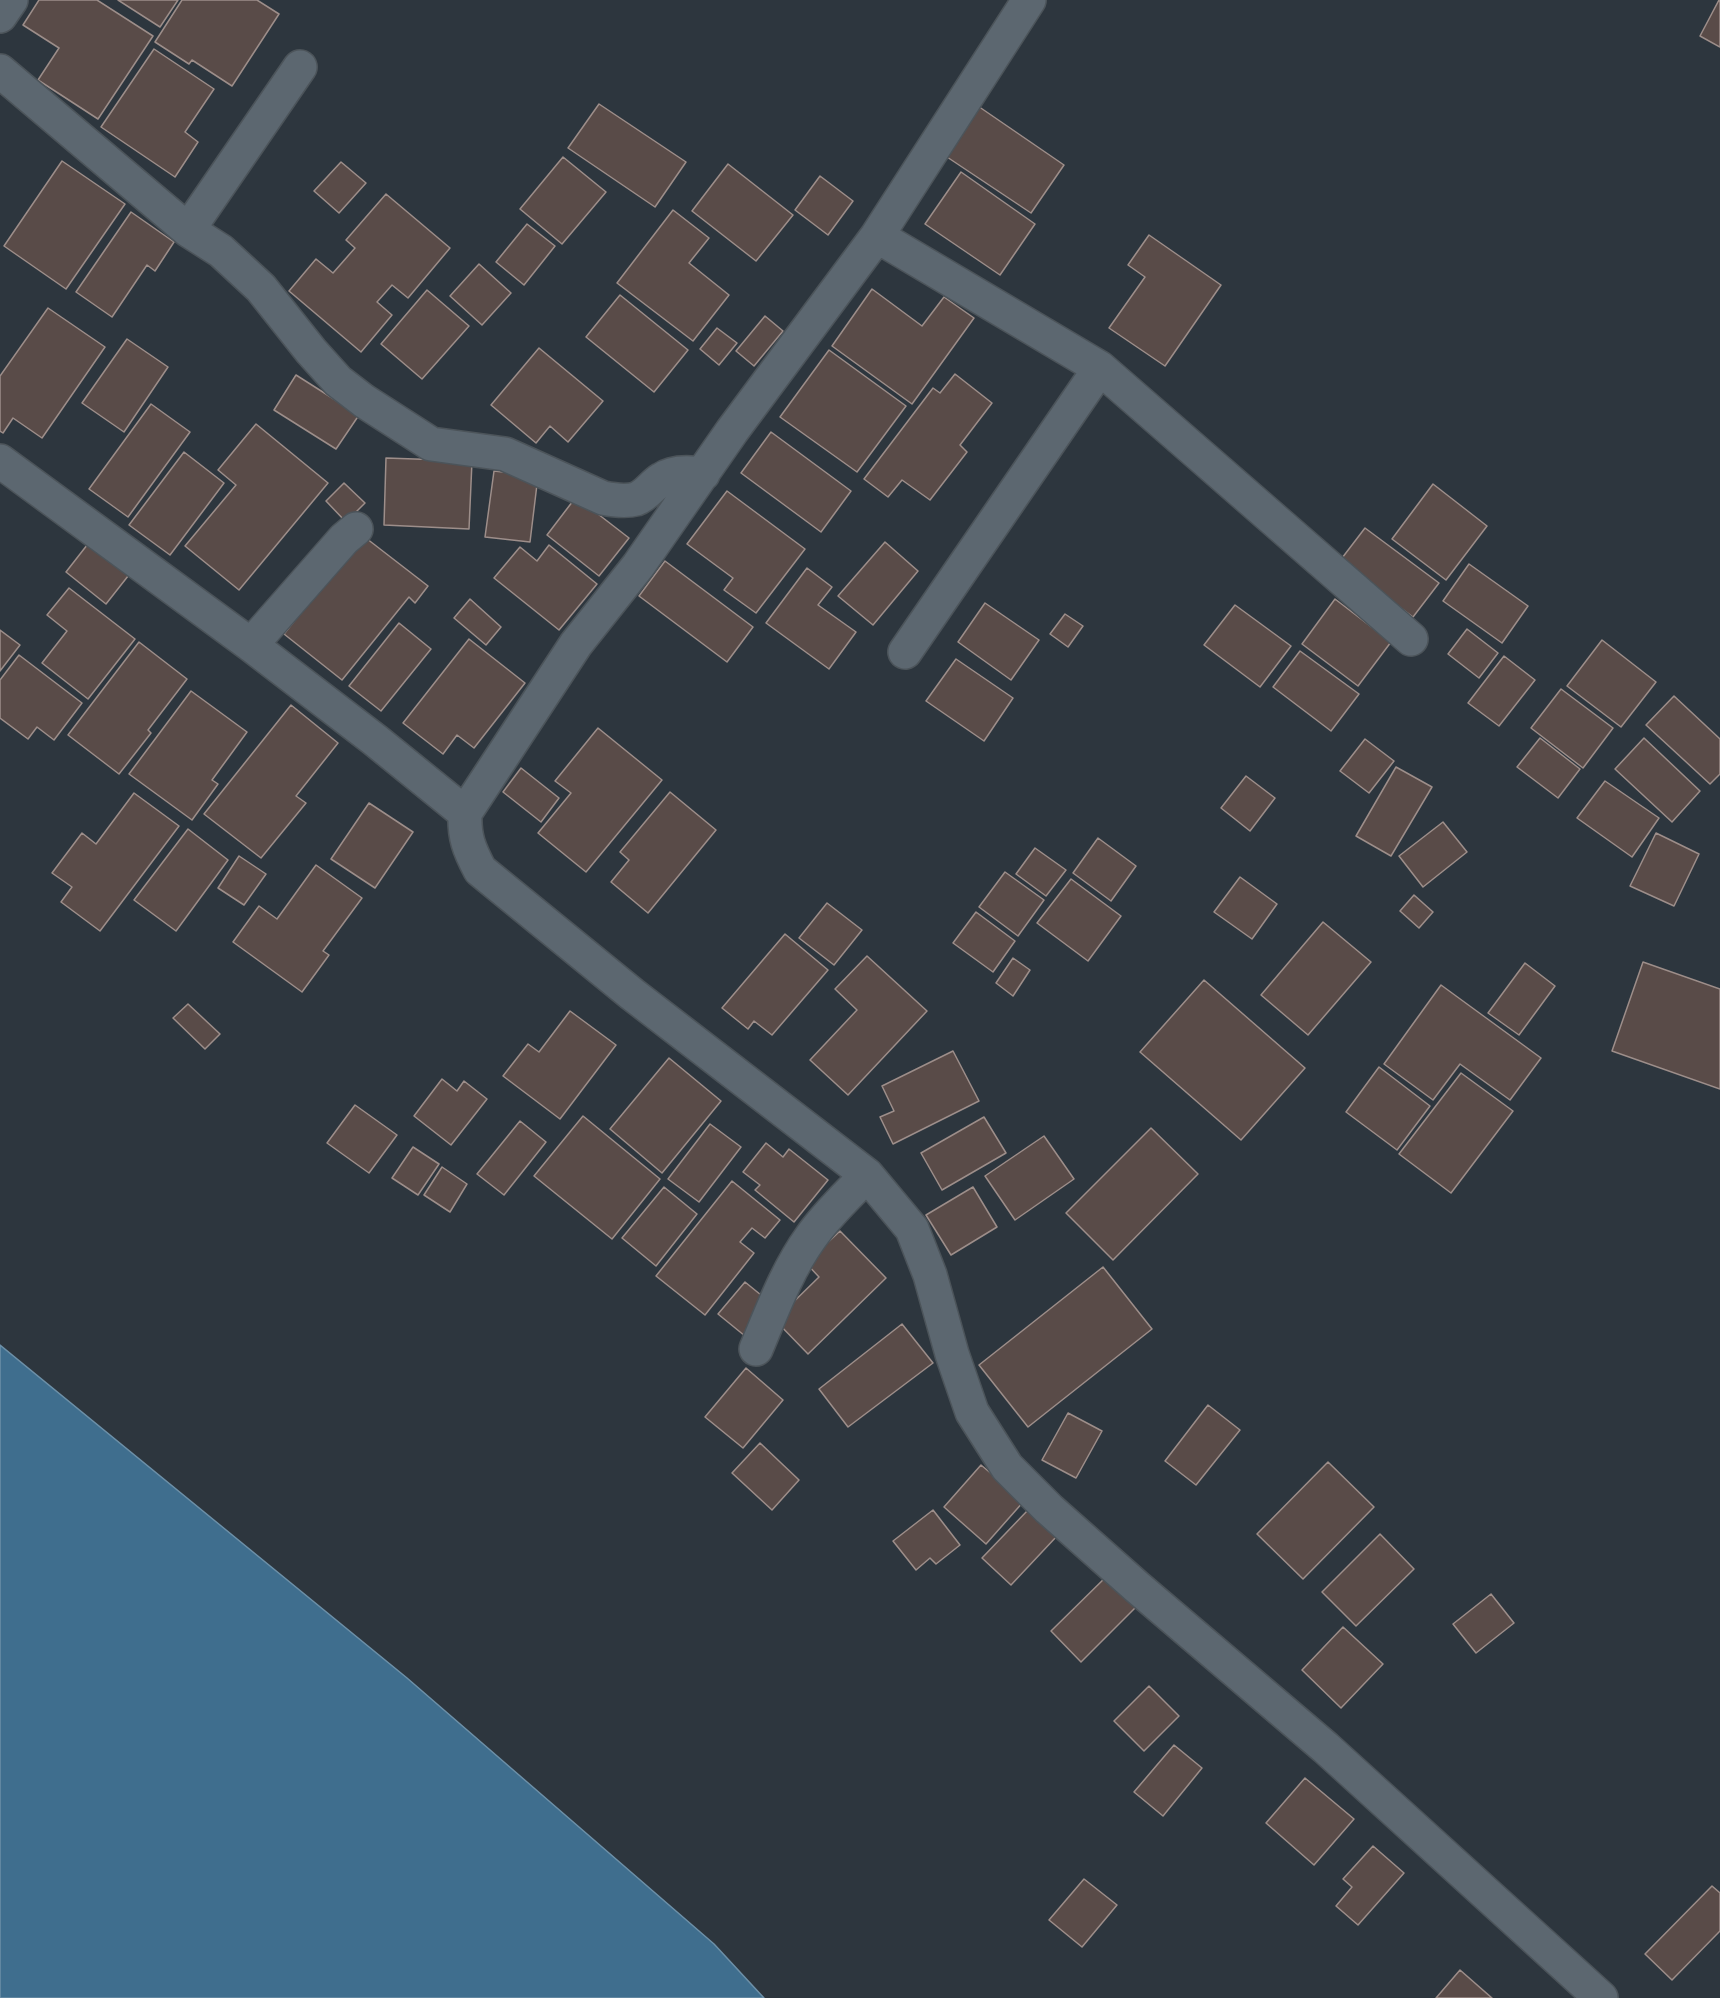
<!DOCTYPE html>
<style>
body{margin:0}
canvas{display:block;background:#2d363e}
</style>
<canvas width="1720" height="1998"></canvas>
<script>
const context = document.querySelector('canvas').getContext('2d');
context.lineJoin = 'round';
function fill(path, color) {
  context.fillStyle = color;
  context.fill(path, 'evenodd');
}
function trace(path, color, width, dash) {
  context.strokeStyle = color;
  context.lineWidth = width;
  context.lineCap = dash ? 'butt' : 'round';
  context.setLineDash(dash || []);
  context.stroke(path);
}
const water = new Path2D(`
 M 0,1345 L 407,1678 L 714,1944 L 764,1998 L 0,1998 Z`);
const building = new Path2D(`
 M 39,0 L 97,0 L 153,36 L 98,119 L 38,80 L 59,48 L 23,25 Z
 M 118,0 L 178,0 L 160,27 Z
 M 182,0 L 257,0 L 279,14 L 232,86 L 192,60 L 189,64 L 155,42 Z
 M 1719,0 L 1720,0 L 1720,47 L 1700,36 Z
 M 154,49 L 214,89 L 185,132 L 198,142 L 175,177 L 101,127 Z
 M 599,104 L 686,162 L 655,207 L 568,148 Z
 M 975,104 L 1064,165 L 1031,213 L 941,153 Z
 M 563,157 L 606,192 L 562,244 L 520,209 Z
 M 62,161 L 125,204 L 66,289 L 4,246 Z
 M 341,162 L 366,183 L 339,213 L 314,191 Z
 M 728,164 L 793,215 L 756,261 L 692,211 Z
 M 961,172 L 1035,224 L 1000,275 L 925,224 Z
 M 820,176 L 853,201 L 828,235 L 795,210 Z
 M 386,194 L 450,248 L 408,298 L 392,285 L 377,302 L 392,315 L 361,352 L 289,291 L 316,259 L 333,273 L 355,248 L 346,240 Z
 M 673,210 L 709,238 L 689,263 L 729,295 L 693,341 L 617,283 Z
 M 131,212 L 174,242 L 155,271 L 147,265 L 112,317 L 76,292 Z
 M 527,224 L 555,246 L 524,285 L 496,262 Z
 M 1149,235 L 1221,285 L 1165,366 L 1109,328 L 1145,277 L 1128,265 Z
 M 479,264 L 511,293 L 482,325 L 450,296 Z
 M 872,289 L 922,326 L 944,297 L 974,318 L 912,404 L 832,346 Z
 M 427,290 L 469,326 L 422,379 L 381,344 Z
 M 620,295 L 688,350 L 654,392 L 586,337 Z
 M 48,308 L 105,347 L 42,438 L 13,418 L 3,433 L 0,431 L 0,376 Z
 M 765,316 L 783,331 L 754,366 L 736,351 Z
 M 717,328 L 737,343 L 719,365 L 700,349 Z
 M 127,339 L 168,367 L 124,432 L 82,403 Z
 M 539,348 L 603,401 L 568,442 L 550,426 L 536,443 L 491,405 Z
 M 829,350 L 906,406 L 857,472 L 780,417 Z
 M 955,374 L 992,403 L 960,445 L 967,452 L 930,500 L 902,480 L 888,497 L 864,479 L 933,388 L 940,393 Z
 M 296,375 L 359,415 L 336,449 L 274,410 Z
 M 151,404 L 190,432 L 128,517 L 89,489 Z
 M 256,424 L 328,483 L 239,590 L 185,546 L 236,485 L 218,470 Z
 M 771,432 L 851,491 L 821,532 L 741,473 Z
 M 184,452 L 224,483 L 170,555 L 129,525 Z
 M 386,458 L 472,461 L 469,529 L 384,525 Z
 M 494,471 L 538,476 L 530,542 L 485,537 Z
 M 344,483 L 365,503 L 346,522 L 326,501 Z
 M 1433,484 L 1487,526 L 1446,580 L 1392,539 Z
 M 727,491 L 805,549 L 756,613 L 724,590 L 733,578 L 687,544 Z
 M 576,497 L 629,538 L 599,576 L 547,535 Z
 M 1365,528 L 1439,583 L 1413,617 L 1339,562 Z
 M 362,535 L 428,586 L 415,603 L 409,597 L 342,680 L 284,634 Z
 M 91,540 L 132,571 L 106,604 L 66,572 Z
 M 885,542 L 918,571 L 873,625 L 838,596 Z
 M 549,545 L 597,584 L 559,630 L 494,578 L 520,547 L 537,561 Z
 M 665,561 L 753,627 L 727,662 L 639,596 Z
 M 1469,564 L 1528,606 L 1502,643 L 1443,601 Z
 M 807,568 L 832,587 L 818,605 L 856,632 L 829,669 L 766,623 Z
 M 69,588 L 135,639 L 88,699 L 42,663 L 67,631 L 47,615 Z
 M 470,599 L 501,627 L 486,645 L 454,618 Z
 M 1335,599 L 1391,642 L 1358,686 L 1302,644 Z
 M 985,603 L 1039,640 L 1011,680 L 958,642 Z
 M 1235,605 L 1291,646 L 1260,687 L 1204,645 Z
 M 1065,614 L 1083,626 L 1068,647 L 1050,634 Z
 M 399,623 L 431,649 L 381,711 L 349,686 Z
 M 1467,629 L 1498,653 L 1479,678 L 1448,654 Z
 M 0,630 L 20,645 L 0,671 Z
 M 469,639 L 525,683 L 474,748 L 457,735 L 443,754 L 403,723 Z
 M 1602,640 L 1656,682 L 1621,727 L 1567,686 Z
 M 139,642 L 187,679 L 148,730 L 151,733 L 119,774 L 68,735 Z
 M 1300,651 L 1359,694 L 1331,731 L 1273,687 Z
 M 19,655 L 82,703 L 54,740 L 37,727 L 28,739 L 0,718 L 0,680 Z
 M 1504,656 L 1535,680 L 1499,726 L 1468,703 Z
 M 956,659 L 1013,698 L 984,741 L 926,701 Z
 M 1561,689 L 1613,728 L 1583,768 L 1531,728 Z
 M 191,691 L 247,732 L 212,780 L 218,784 L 192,820 L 129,774 Z
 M 1674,696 L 1720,739 L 1720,774 L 1710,784 L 1646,725 Z
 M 291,705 L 338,743 L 296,796 L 306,803 L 261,858 L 204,814 Z
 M 598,728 L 662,780 L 586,872 L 538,833 L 571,793 L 555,781 Z
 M 1540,738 L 1580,769 L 1558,798 L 1517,767 Z
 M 1644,738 L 1700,791 L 1672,822 L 1615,769 Z
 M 1365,739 L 1394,761 L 1369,793 L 1340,771 Z
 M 1396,767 L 1432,787 L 1391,856 L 1356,836 Z
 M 521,768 L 559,798 L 541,822 L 503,792 Z
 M 1246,776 L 1275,798 L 1250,831 L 1221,808 Z
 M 1605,781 L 1659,818 L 1632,857 L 1577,818 Z
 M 670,792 L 716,830 L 648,913 L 611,882 L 629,860 L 620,852 Z
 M 134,793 L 179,826 L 100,931 L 61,902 L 72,887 L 52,873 L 82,833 L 96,844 Z
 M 369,803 L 413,832 L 375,888 L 331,859 Z
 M 1443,822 L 1467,852 L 1423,887 L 1399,856 Z
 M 188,829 L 228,860 L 176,931 L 134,900 Z
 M 1656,833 L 1699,854 L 1674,906 L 1630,886 Z
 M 1098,838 L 1136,866 L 1111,901 L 1073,873 Z
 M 1035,848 L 1066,870 L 1046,896 L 1016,874 Z
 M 239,856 L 266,874 L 244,905 L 218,888 Z
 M 316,865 L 362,898 L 323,951 L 329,955 L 302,992 L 233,942 L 259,906 L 277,919 Z
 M 1005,872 L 1044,900 L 1018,936 L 979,907 Z
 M 1240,877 L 1277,904 L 1252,939 L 1214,912 Z
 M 1071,879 L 1121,916 L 1088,961 L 1037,923 Z
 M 1414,895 L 1433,912 L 1419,928 L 1400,911 Z
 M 827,903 L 862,930 L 834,965 L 799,938 Z
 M 976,912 L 1015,941 L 993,972 L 953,943 Z
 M 1323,922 L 1371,962 L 1308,1035 L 1261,995 Z
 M 785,934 L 828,970 L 772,1035 L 754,1021 L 748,1029 L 722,1008 Z
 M 867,956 L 927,1011 L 848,1095 L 810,1060 L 857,1010 L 835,989 Z
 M 1013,958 L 1030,970 L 1013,996 L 996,983 Z
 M 1643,962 L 1720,989 L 1720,1089 L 1612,1051 Z
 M 1525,963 L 1555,986 L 1519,1035 L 1488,1013 Z
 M 1204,980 L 1305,1068 L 1241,1140 L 1140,1052 Z
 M 1441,985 L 1541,1058 L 1510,1100 L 1460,1064 L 1433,1100 L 1384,1064 Z
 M 188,1004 L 220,1034 L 205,1049 L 173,1018 Z
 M 570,1011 L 616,1045 L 560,1119 L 503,1076 L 528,1044 L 539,1052 Z
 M 953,1051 L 979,1101 L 893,1144 L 880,1117 L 894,1111 L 882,1086 Z
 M 669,1058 L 721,1101 L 662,1173 L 610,1129 Z
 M 1379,1067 L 1430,1106 L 1397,1150 L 1346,1112 Z
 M 1461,1073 L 1513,1111 L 1451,1193 L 1399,1154 Z
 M 442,1079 L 457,1091 L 464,1081 L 487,1099 L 451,1145 L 414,1116 Z
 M 355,1105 L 397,1135 L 369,1173 L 327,1143 Z
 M 583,1116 L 660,1179 L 612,1239 L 534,1176 Z
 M 984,1117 L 1006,1153 L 942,1190 L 921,1153 Z
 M 520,1121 L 546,1142 L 504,1195 L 477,1174 Z
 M 710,1124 L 741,1147 L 699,1202 L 668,1179 Z
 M 1151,1128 L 1198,1174 L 1113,1260 L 1066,1213 Z
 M 1044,1136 L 1074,1179 L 1015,1220 L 985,1176 Z
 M 766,1143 L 783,1157 L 789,1149 L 828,1180 L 794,1222 L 755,1190 L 760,1185 L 743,1172 Z
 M 413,1147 L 439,1164 L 418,1195 L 392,1178 Z
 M 442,1167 L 467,1184 L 450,1212 L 424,1195 Z
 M 732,1181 L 780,1220 L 765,1238 L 752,1228 L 740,1242 L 754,1253 L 705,1315 L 656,1276 Z
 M 664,1187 L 697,1214 L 656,1266 L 622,1238 Z
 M 973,1187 L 997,1227 L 951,1255 L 926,1215 Z
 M 840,1231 L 886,1278 L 808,1354 L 775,1320 L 819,1277 L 806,1263 Z
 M 1103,1267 L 1152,1329 L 1028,1427 L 979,1365 Z
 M 745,1282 L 772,1304 L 745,1336 L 718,1314 Z
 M 902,1324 L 933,1363 L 848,1427 L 819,1389 Z
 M 746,1368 L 783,1400 L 743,1448 L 705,1417 Z
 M 1208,1405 L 1240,1430 L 1196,1485 L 1165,1461 Z
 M 1068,1413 L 1102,1431 L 1076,1478 L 1042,1460 Z
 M 760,1443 L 799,1480 L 772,1510 L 732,1473 Z
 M 1328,1462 L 1374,1507 L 1303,1579 L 1257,1534 Z
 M 981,1465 L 1024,1501 L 986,1544 L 944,1507 Z
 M 933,1510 L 960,1545 L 936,1564 L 930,1558 L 916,1570 L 893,1541 Z
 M 1028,1510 L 1057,1536 L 1011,1585 L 982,1558 Z
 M 1380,1534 L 1414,1569 L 1356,1626 L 1322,1592 Z
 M 1110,1573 L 1140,1603 L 1081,1662 L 1051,1631 Z
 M 1491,1594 L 1514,1623 L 1476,1653 L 1453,1624 Z
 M 1343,1627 L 1383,1664 L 1341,1708 L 1302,1670 Z
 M 1149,1686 L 1179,1716 L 1144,1751 L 1114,1721 Z
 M 1174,1745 L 1202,1768 L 1163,1816 L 1134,1792 Z
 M 1305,1778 L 1354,1819 L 1314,1865 L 1266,1823 Z
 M 1373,1846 L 1404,1873 L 1358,1925 L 1336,1906 L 1352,1887 L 1343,1879 Z
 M 1084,1879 L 1117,1905 L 1082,1947 L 1049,1920 Z
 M 1712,1886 L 1720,1893 L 1720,1931 L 1672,1980 L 1645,1954 Z
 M 1460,1970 L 1492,1998 L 1436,1998 Z`);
const minor = new Path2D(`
 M 1029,0 L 877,236 L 732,431 L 638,566 L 576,644 L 465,813 C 464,837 469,849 480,870 L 632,994 L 867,1175 L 912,1229 L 930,1275 L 952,1354 L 972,1412 L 1007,1467 L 1049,1509 L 1137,1587 L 1326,1748 L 1601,1998
 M 0,16 L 11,0
 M 0,71 L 188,230 L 221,251 L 261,288 L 311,351 L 338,381 L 364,401 L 431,444 L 505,454 L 603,498 C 613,500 625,502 636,499 C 647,495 652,485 662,479 C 673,471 690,472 703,474
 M 188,230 L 300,67
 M 877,236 L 1100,368 L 1411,639
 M 0,461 L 251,645 L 375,740 L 465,813
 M 251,645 L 344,539 L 356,529
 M 905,652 L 1100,368
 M 756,1349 C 772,1311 787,1270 811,1237 C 827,1214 848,1195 867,1175`);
fill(water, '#3f6e8e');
trace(water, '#6d90a8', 1.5);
fill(building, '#594b48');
trace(building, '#9d8e8a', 1.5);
trace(minor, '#4c545a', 36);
trace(minor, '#5c6770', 33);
</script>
